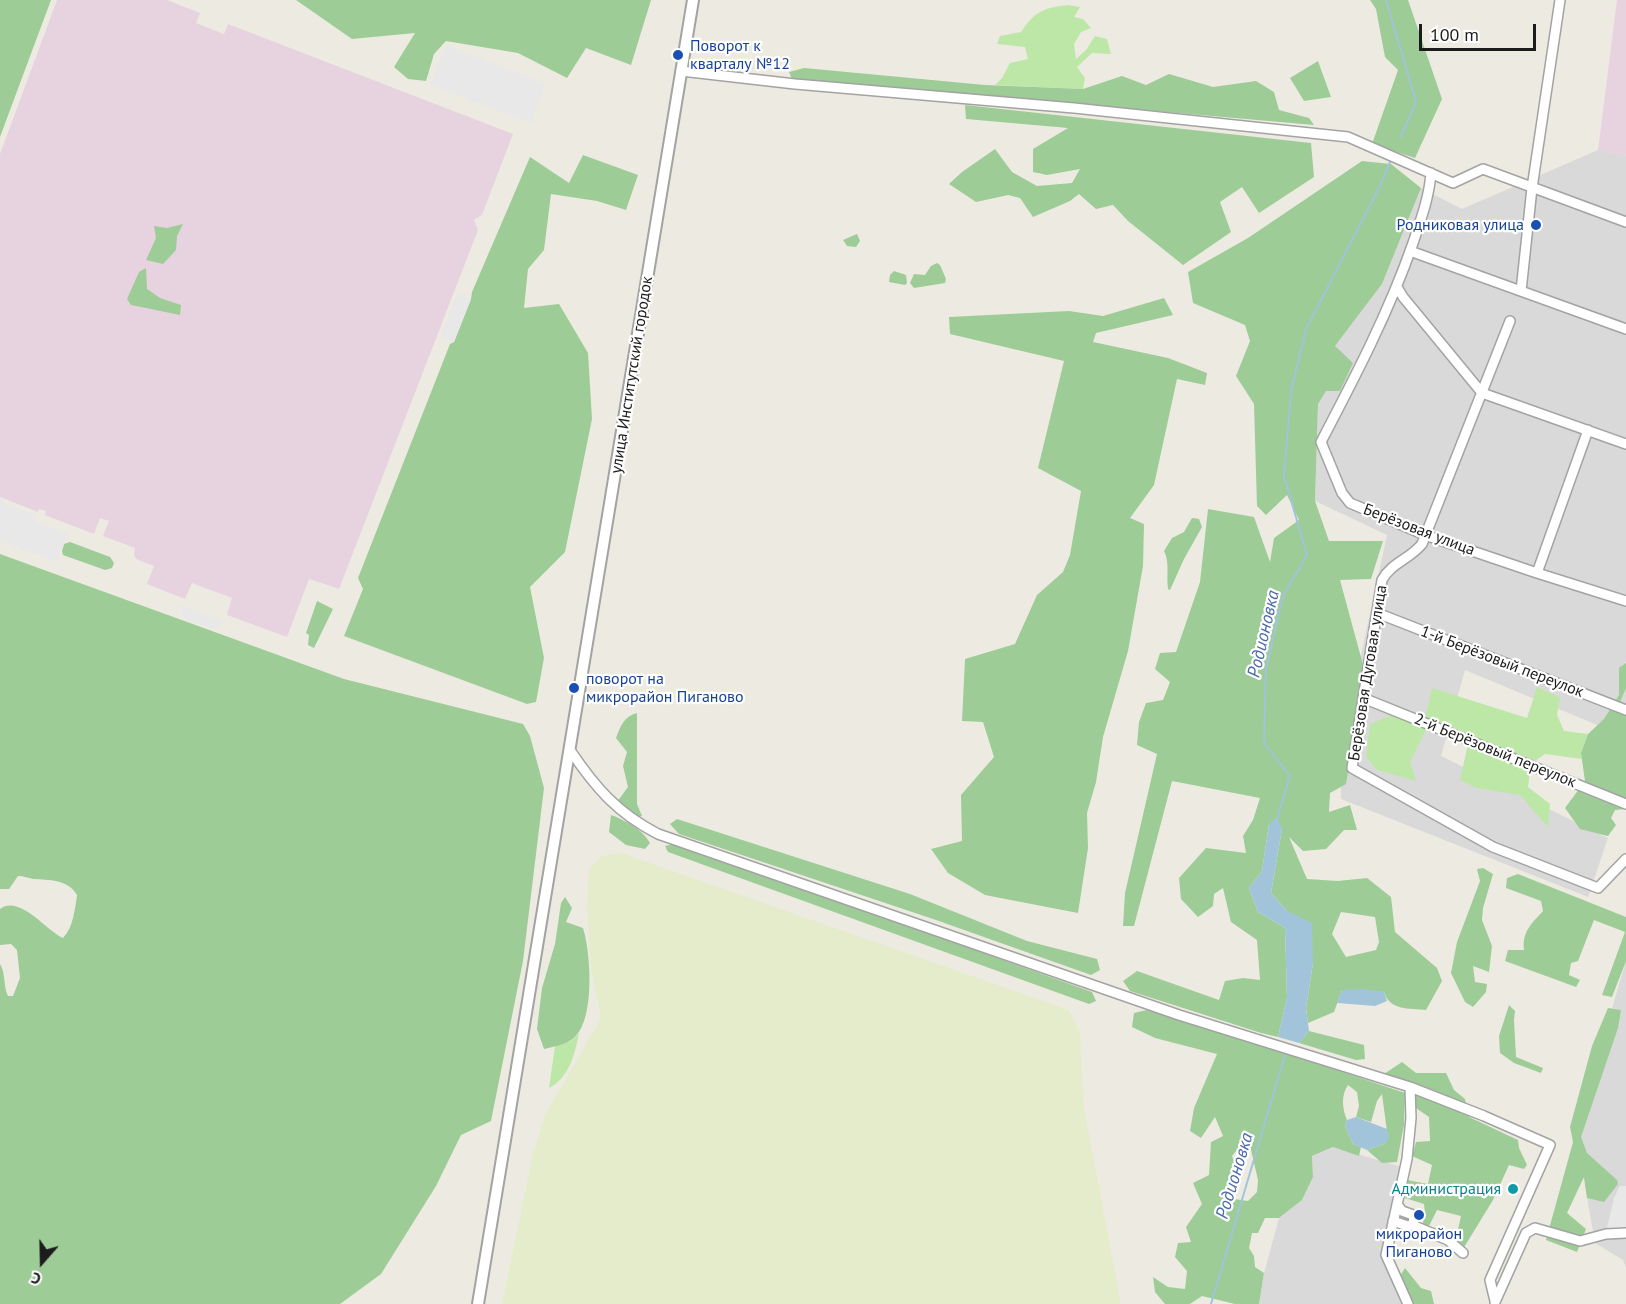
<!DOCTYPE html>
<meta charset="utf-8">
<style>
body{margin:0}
#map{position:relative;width:1626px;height:1304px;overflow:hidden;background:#edebe1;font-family:"PT Sans",sans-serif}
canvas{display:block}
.north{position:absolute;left:12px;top:1232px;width:60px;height:60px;-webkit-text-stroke:4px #fff;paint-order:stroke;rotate:200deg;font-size:16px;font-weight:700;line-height:24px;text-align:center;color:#1c1c1c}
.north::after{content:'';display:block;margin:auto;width:21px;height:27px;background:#1c1c1c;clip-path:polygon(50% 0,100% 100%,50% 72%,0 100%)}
.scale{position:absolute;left:1419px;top:24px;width:117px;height:27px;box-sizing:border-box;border:3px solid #1c1c1c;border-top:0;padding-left:8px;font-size:18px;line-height:21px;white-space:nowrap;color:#1c1c1c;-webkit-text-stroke:4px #fff;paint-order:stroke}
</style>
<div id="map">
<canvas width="1626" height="1304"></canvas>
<div class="north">С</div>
<div class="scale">100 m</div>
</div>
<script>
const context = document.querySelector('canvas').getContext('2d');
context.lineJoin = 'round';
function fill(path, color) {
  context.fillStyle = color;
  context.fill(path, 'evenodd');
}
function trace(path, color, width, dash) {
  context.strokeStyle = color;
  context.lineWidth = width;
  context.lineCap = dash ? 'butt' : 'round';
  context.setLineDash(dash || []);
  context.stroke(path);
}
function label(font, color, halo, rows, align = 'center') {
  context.font = font + ' "PT Sans",sans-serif';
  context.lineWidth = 4.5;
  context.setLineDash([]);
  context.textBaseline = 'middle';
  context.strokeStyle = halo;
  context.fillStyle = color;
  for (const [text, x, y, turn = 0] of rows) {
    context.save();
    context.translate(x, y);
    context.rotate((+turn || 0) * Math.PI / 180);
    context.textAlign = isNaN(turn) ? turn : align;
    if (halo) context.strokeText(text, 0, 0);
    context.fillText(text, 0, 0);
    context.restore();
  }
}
const residential = new Path2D(`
 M 1598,150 L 1626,156 L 1626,737 L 1465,670 L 1441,756 L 1608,838 L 1588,897 L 1341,799 L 1340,752 L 1387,535 L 1315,501 L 1318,403 L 1326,391 L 1335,346 L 1382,284 L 1421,188 L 1462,209 Z
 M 1626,960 L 1626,1268 L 1623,1260 L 1595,1243 L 1576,1134 Z
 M 1333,1147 L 1402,1167 L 1383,1256 L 1407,1304 L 1259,1304 L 1264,1273 L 1279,1218 L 1302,1200 L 1313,1177 L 1312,1156 Z`);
const industrial = new Path2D(`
 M 57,0 L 167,0 L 200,13 L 196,23 L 216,31 L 224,34 L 228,24 L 513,134 L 482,215 L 474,220 L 478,230 L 339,589 L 309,579 L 287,637 L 227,615 L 232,598 L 192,583 L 185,599 L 147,584 L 154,566 L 136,559 L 134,555 L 135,548 L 103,536 L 109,521 L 100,518 L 94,534 L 45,515 L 46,511 L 39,509 L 38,512 L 0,497 L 0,154 Z
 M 1617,0 L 1626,0 L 1626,156 L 1598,150 Z`);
const farmland = new Path2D(`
 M 621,853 L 1069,1010 L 1080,1033 L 1084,1108 L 1121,1304 L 502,1304 L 533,1154 L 545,1115 L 601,1018 L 591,967 L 587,907 L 589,870 L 601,856 Z`);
const grass = new Path2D(`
 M 1068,5 L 1080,7 L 1074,17 L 1083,19 L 1091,28 L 1081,32 L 1074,44 L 1076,59 L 1086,50 L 1095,36 L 1107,39 L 1111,54 L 1092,53 L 1077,67 L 1085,78 L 1083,89 L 995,85 L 1002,78 L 1010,63 L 1028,59 L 1025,47 L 997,44 L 1000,36 L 1021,32 C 1035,11 1044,8 1068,5 Z
 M 1537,687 L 1560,698 L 1557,715 L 1564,731 L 1588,734 L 1581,753 L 1582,759 L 1545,754 L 1531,764 L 1528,787 L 1550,804 L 1548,827 L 1520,795 L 1477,788 L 1460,780 L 1468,744 L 1427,728 L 1410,762 L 1416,781 L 1377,770 L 1366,757 L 1370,724 L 1392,715 L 1421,722 L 1426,714 L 1432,688 L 1527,718 Z
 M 579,1033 C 575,1054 569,1078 549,1088 L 555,1046 L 571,1041 Z`);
const forest = new Path2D(`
 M 0,0 L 51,0 L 0,137 Z
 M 296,0 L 651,0 L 631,65 L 586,48 L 567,78 L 518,53 L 446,41 L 434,54 L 426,81 L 408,79 L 394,67 L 415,33 L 352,39 Z
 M 1370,0 L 1408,0 L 1442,99 L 1415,158 L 1372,144 L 1398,70 L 1385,57 L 1376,9 Z
 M 1318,61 L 1331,97 L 1304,101 L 1290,78 Z
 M 804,68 L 985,85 L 1083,89 L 1122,76 L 1146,85 L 1169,74 L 1213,87 L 1256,81 L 1274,92 L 1279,110 L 1309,118 L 1314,125 L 792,79 L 789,72 Z
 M 965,105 L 1311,143 L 1314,177 L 1259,213 L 1242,187 L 1220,202 L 1231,232 L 1183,265 L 1128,221 L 1113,205 L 1096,209 L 1079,194 L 1070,201 L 1033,217 L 1020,198 L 1008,195 L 976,202 L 949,184 L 962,172 L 995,149 L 1012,172 L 1037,186 L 1072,183 L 1080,169 L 1047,175 L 1033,172 L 1033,149 L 1068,128 L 966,119 Z
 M 583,155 L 638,175 L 626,210 L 597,201 L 551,194 L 544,250 L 528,269 L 524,308 L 559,304 L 588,353 L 592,419 L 565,552 L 530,587 L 544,658 L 536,702 L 527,704 L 344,636 L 363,589 L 358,578 L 450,344 L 454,342 L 471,299 L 472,292 L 530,157 L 569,183 Z
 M 1362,161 L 1391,164 L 1421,188 L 1382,284 L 1335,346 L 1353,363 L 1340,391 L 1326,391 L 1318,404 L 1315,501 L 1329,541 L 1383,541 L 1371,579 L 1340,580 L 1365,672 L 1346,784 L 1330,793 L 1329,812 L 1350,805 L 1357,830 L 1344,830 L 1326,849 L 1303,851 L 1289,837 L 1307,879 L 1338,881 L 1367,878 L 1391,897 L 1395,932 L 1437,968 L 1442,981 L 1426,1010 C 1409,1008 1390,1011 1384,992 L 1342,990 L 1334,1012 L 1308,1023 L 1306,1008 L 1313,963 L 1287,911 L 1271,893 L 1282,829 L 1269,824 L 1262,871 L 1249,888 L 1258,912 L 1285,928 L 1287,998 L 1278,1037 L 1261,1033 L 1130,991 L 1123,981 L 1137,971 L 1219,1000 L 1225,981 L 1243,978 L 1260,980 L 1257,940 L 1231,922 L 1223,888 L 1214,894 L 1213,906 L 1198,917 L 1181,899 L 1179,878 L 1206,848 L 1246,853 L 1243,836 L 1253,820 L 1260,798 L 1172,781 L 1134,926 L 1123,926 L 1125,893 L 1157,754 L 1137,745 L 1139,722 L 1146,703 L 1163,700 L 1170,682 L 1155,669 L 1160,653 L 1176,652 L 1200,582 L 1208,509 L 1254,517 L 1270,562 L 1274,538 L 1299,520 L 1287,495 L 1266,515 L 1257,506 L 1254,404 L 1236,376 L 1250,341 L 1245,325 L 1193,303 L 1188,272 L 1248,238 ZM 1341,912 L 1375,917 L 1379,942 L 1376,950 L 1346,957 L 1332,934 Z
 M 183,224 L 177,236 L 176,250 L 163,264 L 146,260 L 156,238 L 154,226 L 167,228 Z
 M 857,234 L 860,241 L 856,247 L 847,246 L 843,240 Z
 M 937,263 L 940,265 L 946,279 L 945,283 L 914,288 L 910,283 L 914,274 L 925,275 L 931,266 Z
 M 146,268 L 147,289 L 160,298 L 181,305 L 180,315 L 131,305 L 127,299 L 139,272 Z
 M 894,271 L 906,275 L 907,283 L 905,285 L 889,282 L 890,275 Z
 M 1164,298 L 1173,315 L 1096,333 L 1093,342 L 1168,358 L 1207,373 L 1205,385 L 1177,379 L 1154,485 L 1130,518 L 1144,524 L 1143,566 L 1128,651 L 1103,737 L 1096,782 L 1087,813 L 1088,848 L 1078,913 L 985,895 L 948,873 L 931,849 L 962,841 L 961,795 L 994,757 L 983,722 L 962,721 L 965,659 L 1015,644 L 1037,595 L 1063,572 L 1070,555 L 1081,491 L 1038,468 L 1064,361 L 950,334 L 949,317 L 1069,311 L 1103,316 Z
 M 1192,518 L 1199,519 L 1202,527 L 1184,559 L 1170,590 L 1168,589 C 1166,575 1170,563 1164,551 L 1172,538 L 1184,532 Z
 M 70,542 L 110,557 L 114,563 L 112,568 L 105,570 L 63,555 L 62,551 L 64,544 Z
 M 0,554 L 344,679 L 523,724 L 530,736 L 544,788 L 523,961 L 491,1121 L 461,1135 L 436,1186 L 381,1274 L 340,1304 L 0,1304 L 0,964 C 6,974 3,986 8,996 L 13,996 L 20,978 L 17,950 L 11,944 L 0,945 L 0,909 C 19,894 47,931 63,938 C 73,928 75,909 77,895 C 68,879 49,880 33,879 C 28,878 24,876 18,876 L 9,889 L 0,889 Z
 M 317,601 L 333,609 L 314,648 L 308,645 L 309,635 L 306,633 Z
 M 1626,663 L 1626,688 L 1618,707 L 1626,710 L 1626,809 L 1615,810 L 1611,818 L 1616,825 L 1608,836 L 1580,829 L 1565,808 L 1585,781 L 1581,753 L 1588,734 L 1604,719 L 1619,695 L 1619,668 Z
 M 637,713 L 637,804 L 642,816 L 635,817 L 617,802 L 628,787 L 623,766 L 627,752 L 616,738 C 620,727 624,716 637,713 Z
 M 611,815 C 625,820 643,830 650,843 L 645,849 L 626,845 L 609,832 Z
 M 677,819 L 910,894 L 1027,941 L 1097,959 L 1100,970 L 1091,975 L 936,920 L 679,834 L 670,824 Z
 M 677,843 L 1092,992 L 1096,1001 L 1089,1004 L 668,852 L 665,846 Z
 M 1483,868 L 1493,874 L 1483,908 L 1482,920 L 1492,946 L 1489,972 L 1473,966 L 1475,982 L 1487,984 L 1486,992 L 1473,1007 L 1465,1002 L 1451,973 L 1457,942 L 1480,881 L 1477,869 Z
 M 1518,874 L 1626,917 L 1626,961 L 1612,997 L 1602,995 L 1625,932 L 1594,920 L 1578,961 L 1571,963 L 1569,975 L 1580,980 L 1576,987 L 1505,961 L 1508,950 L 1524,950 C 1522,932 1531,924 1543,911 L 1541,901 L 1506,888 L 1507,878 Z
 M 565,897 L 572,908 L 566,922 L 583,928 C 591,953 596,1025 571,1040 C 564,1045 552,1047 544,1049 L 537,1029 L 542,988 L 555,944 L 561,903 Z
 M 1509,1005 L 1515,1011 L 1514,1020 L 1516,1057 L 1543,1068 L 1541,1073 L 1514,1063 L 1500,1053 L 1499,1036 Z
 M 1608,1008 L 1621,1010 L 1618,1028 L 1581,1137 L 1587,1153 L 1617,1180 L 1618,1184 L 1604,1202 L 1587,1198 L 1584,1177 L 1567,1213 L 1586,1229 L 1577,1252 L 1546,1240 L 1573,1142 L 1570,1127 L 1592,1046 Z
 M 1147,1010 L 1298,1057 L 1405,1093 L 1404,1125 L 1397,1162 L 1382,1163 L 1367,1150 L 1384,1144 L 1388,1139 L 1382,1094 L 1377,1101 L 1371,1122 L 1356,1117 L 1359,1106 L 1357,1092 L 1348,1085 C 1341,1095 1342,1108 1347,1120 L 1345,1126 L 1353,1144 L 1361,1147 L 1359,1156 L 1333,1147 L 1312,1156 L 1313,1177 L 1302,1200 L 1279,1218 L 1265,1218 L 1258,1233 L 1252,1233 L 1249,1248 L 1254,1256 L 1255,1267 L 1264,1273 L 1259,1304 L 1235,1304 L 1202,1296 L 1190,1304 L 1165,1304 L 1155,1292 L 1153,1277 L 1168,1287 L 1185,1289 L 1187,1271 L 1175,1257 L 1178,1243 L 1191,1242 L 1186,1227 L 1202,1204 L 1193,1183 L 1209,1175 L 1211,1142 L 1223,1136 L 1215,1117 L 1201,1138 L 1190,1131 L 1194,1108 L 1217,1054 L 1155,1038 L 1132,1027 L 1134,1013 ZM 1248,1137 L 1258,1180 L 1257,1192 L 1248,1201 L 1227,1198 L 1229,1188 L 1242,1178 L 1232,1156 Z
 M 1309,1031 L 1364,1045 L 1365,1059 L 1356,1060 L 1299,1043 Z
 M 1402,1062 L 1416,1073 L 1446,1073 L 1454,1090 L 1465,1099 L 1469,1117 L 1518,1140 L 1519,1148 L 1527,1165 L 1524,1169 L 1509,1165 L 1493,1200 L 1463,1249 L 1454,1248 L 1461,1216 L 1437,1210 L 1427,1230 L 1422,1227 L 1425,1213 L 1424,1204 L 1405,1198 L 1407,1180 L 1428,1184 L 1432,1165 L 1412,1156 L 1416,1142 L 1430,1141 L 1429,1117 L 1413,1106 L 1412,1084 L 1384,1074 Z
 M 1405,1268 L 1421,1288 L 1431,1291 L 1434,1304 L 1413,1304 L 1400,1276 Z`);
const parking = new Path2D(`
 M 446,45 L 546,84 L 531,123 L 430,85 Z
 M 457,293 L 471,299 L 454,342 L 440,337 Z
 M 0,497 L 5,499 L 4,503 L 36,515 L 34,521 L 68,534 L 57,562 L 0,541 Z
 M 179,605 L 226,622 L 213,629 L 184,618 Z
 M 1620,1186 L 1626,1186 L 1626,1229 L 1607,1228 L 1614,1198 Z`);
const water = new Path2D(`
 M 1277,817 L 1282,829 L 1271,893 L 1287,911 L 1312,923 L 1313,963 L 1306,1008 L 1309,1031 L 1299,1043 L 1278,1037 L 1287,998 L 1285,928 L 1258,912 L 1249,888 L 1262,871 L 1269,824 Z
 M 1363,989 L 1384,992 L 1387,1001 L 1375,1006 L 1337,1003 L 1342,990 Z
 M 1356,1117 L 1387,1129 L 1389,1139 L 1384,1144 L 1367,1150 L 1353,1144 L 1345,1126 L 1347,1120 Z`);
const stream = new Path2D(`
 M 1386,0 L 1416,102 L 1401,137
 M 1277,819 L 1290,776 L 1264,743 L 1266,669 L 1283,596 L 1307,555 L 1284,476 L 1291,391 L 1306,329 L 1380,186 L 1390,162
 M 1211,1304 L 1285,1055`);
const minor = new Path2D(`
 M 681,71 L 795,84 L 1074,108 L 1348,137 L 1453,183 L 1483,169 L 1626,222
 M 1431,173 C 1429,198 1421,219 1413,243 C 1389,312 1355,377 1321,442 L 1342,493 L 1350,503 L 1425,535 L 1537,573 L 1626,601
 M 1410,251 L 1626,329
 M 1397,287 L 1403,297 L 1482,393 L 1626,444
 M 1521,291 L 1532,188 L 1560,0
 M 1510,321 L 1422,544 C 1410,559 1391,563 1382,580 L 1352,768 L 1493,847 L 1598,888 L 1626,859
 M 1537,573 L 1588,430
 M 1377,613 L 1626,710
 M 1363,698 L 1626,804
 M 570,750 C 595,787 617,813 658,834 L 1179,1015 L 1410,1087 L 1411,1118 L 1407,1159 L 1386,1255 L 1408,1304
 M 1410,1087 L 1484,1116 L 1550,1145 L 1490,1280 L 1495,1301
 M 1393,1221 L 1408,1226 L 1412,1225 L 1414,1220 L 1413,1215 L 1402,1211 L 1397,1204
 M 1412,1225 L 1448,1240 L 1463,1253
 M 1495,1302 L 1526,1233 L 1535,1228 L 1580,1241 L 1606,1234 L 1626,1233`);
const tertiary = new Path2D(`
 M 478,1304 L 693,0`);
const markers = [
 [678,55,6,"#1a4fb4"],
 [1536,225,6,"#1a4fb4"],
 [574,688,6,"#1a4fb4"],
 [1513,1189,6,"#0f9aa8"],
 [1419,1215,6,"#1a4fb4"]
];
const transitNames = [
 ["Поворот к",690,46],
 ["кварталу №12",690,64],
 ["Родниковая улица",1524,225,"right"],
 ["поворот на",586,679],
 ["микрорайон Пиганово",586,697],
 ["микрорайон",1419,1234,"center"],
 ["Пиганово",1419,1252,"center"]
];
const streetNames = [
 ["улица Институтский городок",632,375,-81],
 ["Берёзовая улица",1419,530,21],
 ["1-й Берёзовый переулок",1502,662,21],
 ["Берёзовая Дуговая улица",1368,673,-81],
 ["2-й Берёзовый переулок",1495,751,22]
];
const cultureNames = [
 ["Администрация",1501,1189]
];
const waterNames = [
 ["Родионовка",1264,634,-77],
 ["Родионовка",1235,1176,-73]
];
fill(residential, '#dad9d9');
fill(industrial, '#e6d3df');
fill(farmland, '#e4eccc');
fill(grass, '#bce7a7');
fill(forest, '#9dcc97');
fill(parking, '#e8e8e8');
fill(water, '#a2c4da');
trace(stream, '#a2c4da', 2);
trace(minor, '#a3a3a3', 12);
trace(tertiary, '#a3a3a3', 14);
trace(minor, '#fff', 9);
trace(tertiary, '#fff', 10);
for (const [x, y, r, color] of markers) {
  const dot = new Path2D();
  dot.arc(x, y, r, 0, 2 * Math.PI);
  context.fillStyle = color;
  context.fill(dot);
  trace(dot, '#fff', 2);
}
label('16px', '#164399', '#fff', transitNames, 'left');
label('16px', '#1c1c1c', '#fff', streetNames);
label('16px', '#0d838f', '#fff', cultureNames, 'right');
label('italic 18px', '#4b6aa9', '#fff', waterNames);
</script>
